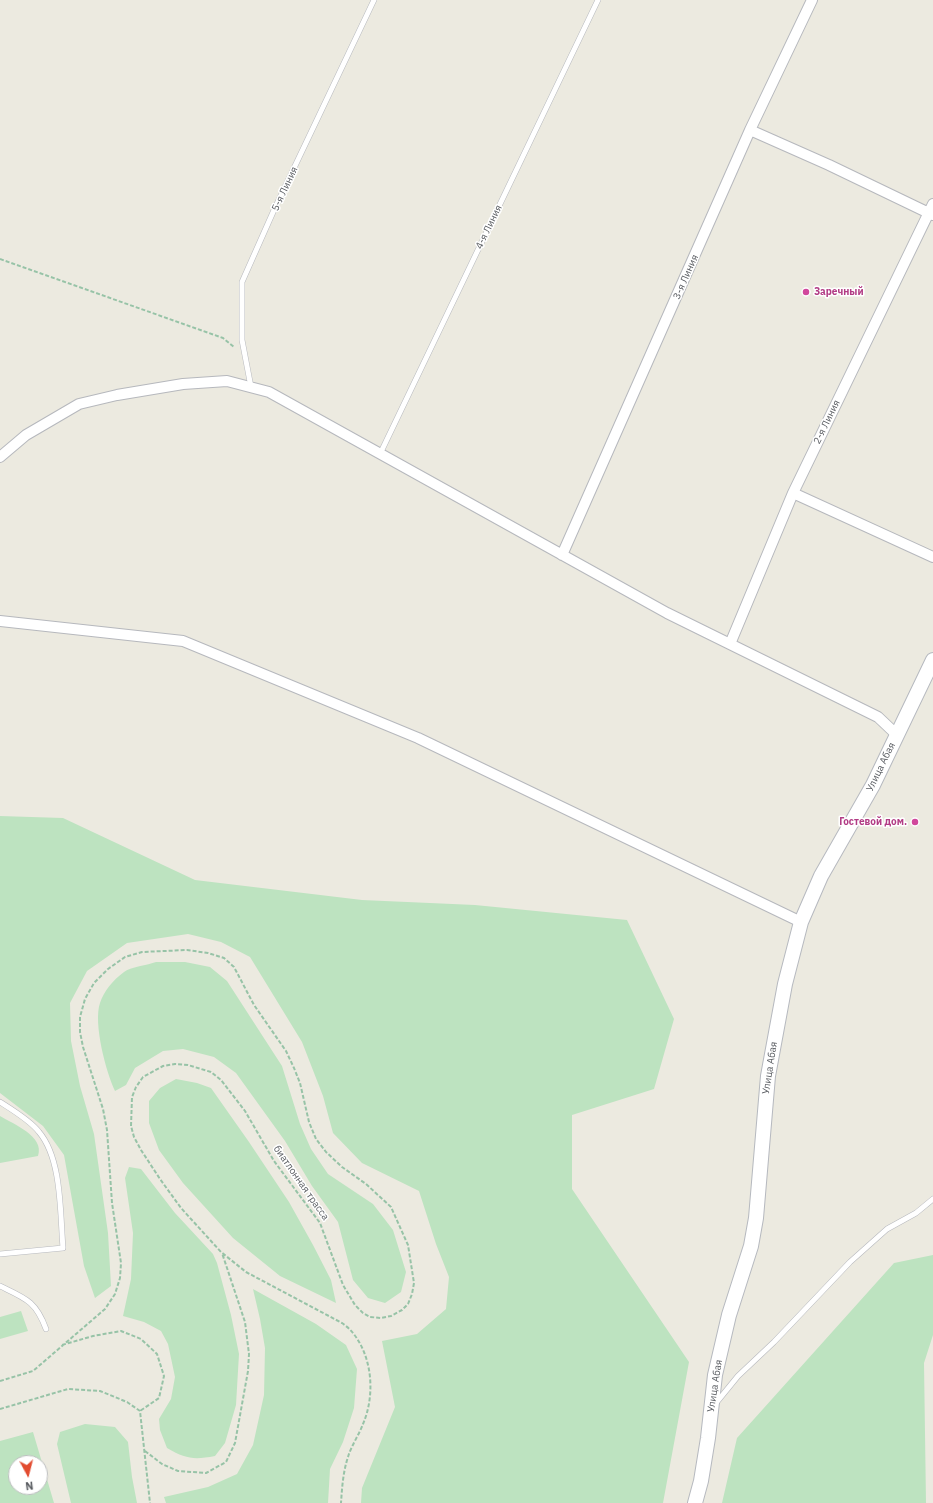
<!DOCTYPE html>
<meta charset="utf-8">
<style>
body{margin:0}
#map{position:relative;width:933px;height:1503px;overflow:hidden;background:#eceae0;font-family:"IBM Plex Sans",sans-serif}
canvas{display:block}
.north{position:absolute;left:8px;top:1455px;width:40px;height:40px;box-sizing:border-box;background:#fff;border:1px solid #bdbec0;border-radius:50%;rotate:173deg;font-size:11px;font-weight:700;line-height:16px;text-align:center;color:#595c61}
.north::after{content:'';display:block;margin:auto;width:14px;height:18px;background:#e24b2f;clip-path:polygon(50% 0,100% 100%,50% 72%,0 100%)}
</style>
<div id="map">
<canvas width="933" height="1503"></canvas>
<div class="north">N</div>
</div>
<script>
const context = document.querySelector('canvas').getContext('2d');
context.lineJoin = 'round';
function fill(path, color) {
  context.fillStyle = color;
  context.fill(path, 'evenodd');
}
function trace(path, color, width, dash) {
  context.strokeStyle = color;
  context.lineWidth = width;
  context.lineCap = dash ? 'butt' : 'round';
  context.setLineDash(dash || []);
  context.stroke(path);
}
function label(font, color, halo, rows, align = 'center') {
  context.font = font + ' "IBM Plex Sans",sans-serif';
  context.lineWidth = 3;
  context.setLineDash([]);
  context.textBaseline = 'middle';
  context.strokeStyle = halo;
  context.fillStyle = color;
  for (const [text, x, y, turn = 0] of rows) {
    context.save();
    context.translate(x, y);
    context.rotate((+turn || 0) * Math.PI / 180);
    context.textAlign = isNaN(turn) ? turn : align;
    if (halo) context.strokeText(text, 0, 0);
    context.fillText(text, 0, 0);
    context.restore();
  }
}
const green = new Path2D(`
 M 0,816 L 63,818 L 195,880 L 362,900 L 475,905 L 627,920 L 674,1019 L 654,1089 L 572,1115 L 572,1189 L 689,1362 L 663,1503 L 361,1503 L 362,1488 L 395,1407 L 382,1341 L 417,1334 L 446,1309 L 449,1277 L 436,1244 L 419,1191 L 362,1163 L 333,1133 L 323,1096 L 302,1042 L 250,957 L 221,942 L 188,934 L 127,943 L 87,971 L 70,1003 L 71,1041 L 80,1086 L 94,1134 L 108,1233 L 111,1286 L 95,1298 L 84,1266 L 64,1155 L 43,1126 L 0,1093 Z
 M 156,962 L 185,962 L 210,967 L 227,981 L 282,1066 L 300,1124 L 311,1149 L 328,1174 L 373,1204 L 393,1230 L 406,1272 L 401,1292 L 385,1303 L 368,1298 L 353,1280 L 338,1222 L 312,1186 L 285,1141 L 236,1073 L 214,1057 L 183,1049 L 163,1051 L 135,1068 L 126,1085 L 115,1091 C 106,1072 93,1023 100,1003 C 104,991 113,980 124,972 C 130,967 148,965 156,962 Z
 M 176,1079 L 197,1083 L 211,1088 L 249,1142 L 289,1202 L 313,1245 L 331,1280 L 336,1303 L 280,1276 L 233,1238 L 183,1183 L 159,1150 L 149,1123 L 149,1101 L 160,1088 Z
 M 0,1116 C 13,1124 45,1136 38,1156 L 0,1163 Z
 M 129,1167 L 141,1169 L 175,1213 L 213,1254 L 217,1263 L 231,1315 L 239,1354 L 236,1405 L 225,1443 L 215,1456 C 194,1460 186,1459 167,1448 L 160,1430 L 159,1419 L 171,1399 L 175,1377 L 168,1344 L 161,1331 L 144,1322 L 123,1316 L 131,1279 L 133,1233 L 125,1178 Z
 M 933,1255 L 933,1335 L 924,1363 L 926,1503 L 722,1503 L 737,1438 L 894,1263 Z
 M 253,1289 L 316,1324 L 346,1345 L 357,1369 L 354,1408 L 343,1442 L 330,1469 L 328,1503 L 166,1503 L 164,1497 L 208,1487 L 237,1474 L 253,1445 L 264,1395 L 265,1348 L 260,1319 Z
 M 21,1311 L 28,1331 L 0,1339 L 0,1317 Z
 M 85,1424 L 115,1427 L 128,1442 L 132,1477 L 137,1503 L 71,1503 L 57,1444 L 60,1432 Z
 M 33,1432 L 54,1503 L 0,1503 L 0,1441 ZM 16,1463 L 40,1463 L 40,1487 L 16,1487 Z`);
const path = new Path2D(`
 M 0,259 L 223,338 L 234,347
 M 62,1345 L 93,1336 L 121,1331 L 141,1339 L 157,1354 L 164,1376 L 159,1398 L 140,1411
 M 0,1381 L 33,1371 L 105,1309 L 115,1294 L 120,1278 L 121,1263 L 112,1203 L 107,1130 L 103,1109 L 83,1047 L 80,1032 L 80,1017 L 85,999 L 94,983 L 108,969 L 125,957 L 142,952 L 187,950 L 208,953 L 224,958 L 234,967 L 254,1005 L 286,1051 L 294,1068 L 300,1083 L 309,1122 L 316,1139 L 326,1152 L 342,1167 L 366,1184 L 391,1207 L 408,1245 L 414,1283 L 412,1294 L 408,1304 L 402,1310 L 391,1316 L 381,1318 L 370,1317 L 363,1313 L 355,1305 L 343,1285 L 320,1223 L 274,1161 L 245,1111 L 221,1080 L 211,1072 L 188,1065 L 175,1064 L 163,1066 L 143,1077 L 136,1087 L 132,1097 L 131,1126 L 134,1137 L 141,1150 L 160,1179 L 181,1208 L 221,1252 L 246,1272 L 342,1323 C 346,1326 350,1329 353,1333 C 373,1358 375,1396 363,1424 C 359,1435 351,1446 348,1457 C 343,1472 342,1488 341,1503
 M 0,1409 L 68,1389 L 100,1391 L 127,1402 L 140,1411 L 150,1503
 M 145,1451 L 162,1464 L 178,1471 L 206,1473 L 226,1462 L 235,1443 L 248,1371 L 249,1354 L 245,1322 L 222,1253`);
const lane = new Path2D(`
 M 251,387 L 242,340 L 242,282 L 274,210 L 374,0
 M 380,454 L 598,0
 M 0,1102 C 11,1109 31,1121 39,1132 C 62,1159 60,1213 63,1248 L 0,1254
 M 0,1286 C 25,1298 36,1301 46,1329
 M 716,1403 L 738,1376 L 774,1342 L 850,1262 L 887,1229 L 916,1213 L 933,1199`);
const street = new Path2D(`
 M 750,130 L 829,165 L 933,215
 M 0,457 L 26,435 L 79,404 L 117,395 L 183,384 L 227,381 L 269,392 L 667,613 L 878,717 L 897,735
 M 793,493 L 933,557
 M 562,555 L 750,130 L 812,0
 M 0,621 L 183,641 L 418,738 L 801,922
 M 730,644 L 793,493 L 933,204`);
const secondary = new Path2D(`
 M 695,1503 L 701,1481 L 708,1438 L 715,1375 L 729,1315 L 751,1246 L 756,1218 L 768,1076 L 785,984 L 801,922 L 821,876 L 873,785 L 933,660`);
const markers = [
 [806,292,4,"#d1479c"],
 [915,822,4,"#d1479c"]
];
const streetNames = [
 ["5-я Линия",285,189,-65],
 ["4-я Линия",489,227,-64],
 ["3-я Линия",686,277,-66],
 ["2-я Линия",827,422,-64],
 ["Улица Абая",881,767,-64],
 ["Улица Абая",770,1068,-81],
 ["биатлонная трасса",301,1183,55],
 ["Улица Абая",715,1386,-81]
];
const hotelNames = [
 ["Заречный",814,292],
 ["Гостевой дом.",907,822,"right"]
];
fill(green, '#bde3c0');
trace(lane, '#b6b8bd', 6);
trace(street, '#b6b8bd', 12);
trace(secondary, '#b6b9bf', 16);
trace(path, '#97c3a7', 2, [4, 2]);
trace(lane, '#fff', 5);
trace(street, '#fff', 10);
trace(secondary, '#fff', 14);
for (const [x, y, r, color] of markers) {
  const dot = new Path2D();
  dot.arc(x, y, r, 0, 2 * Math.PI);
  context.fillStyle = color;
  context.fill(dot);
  trace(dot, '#fff', 1.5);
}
label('10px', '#595c61', '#fff', streetNames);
label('bold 10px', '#b23c85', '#fff', hotelNames, 'left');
</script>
